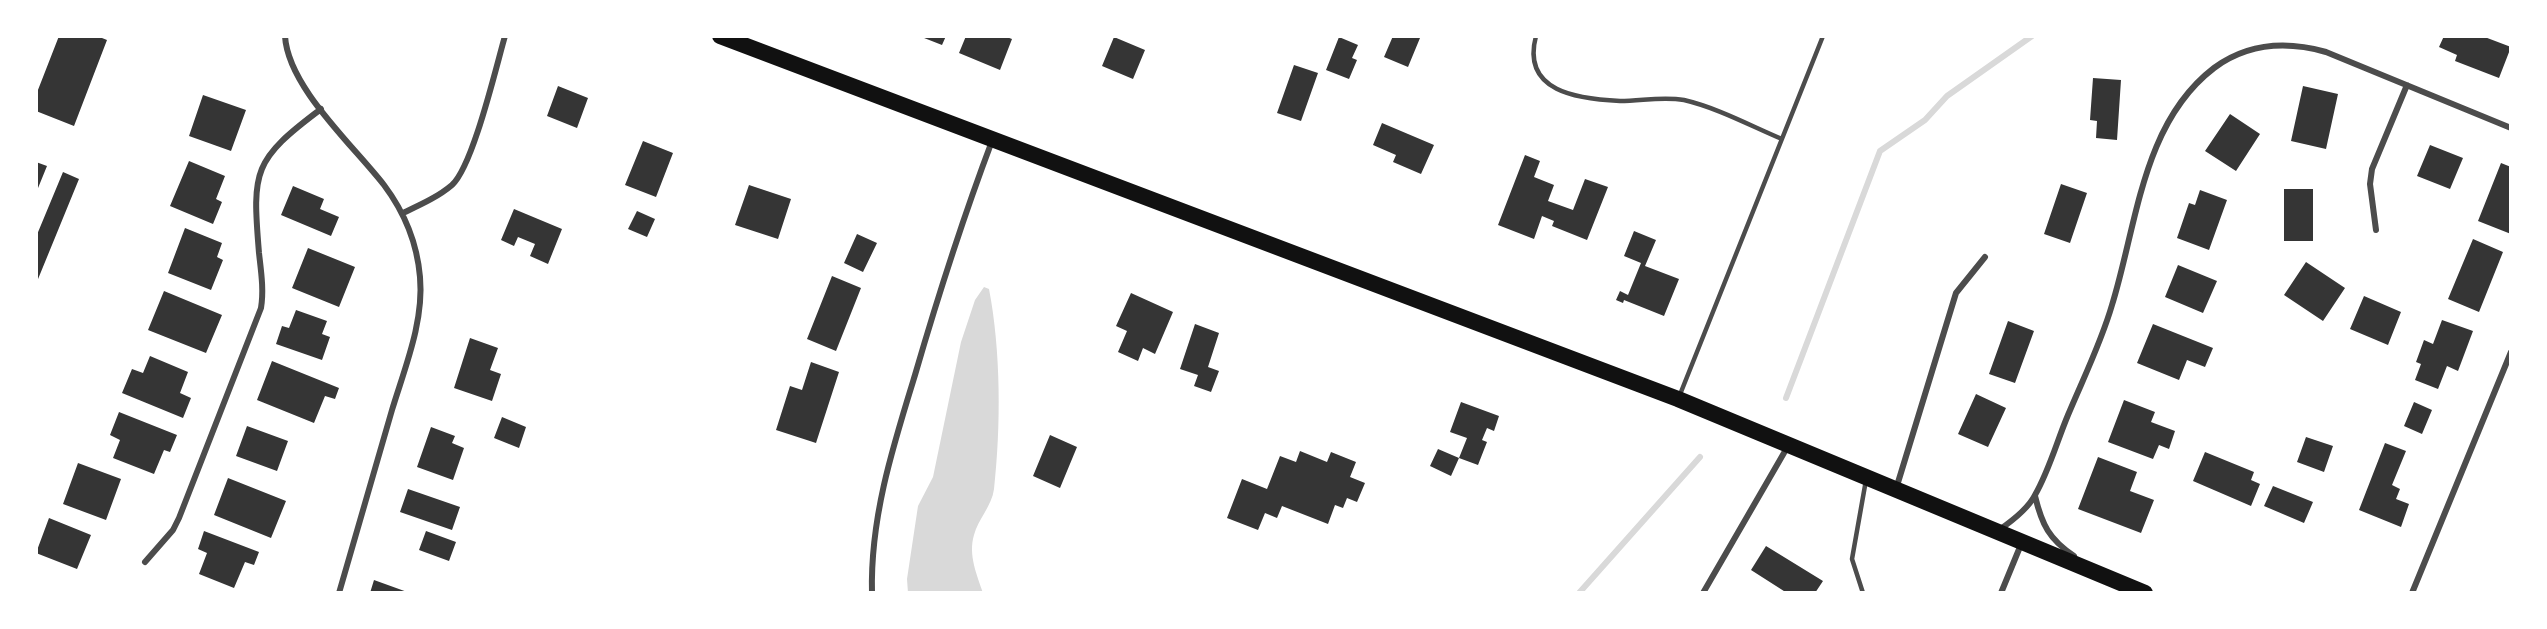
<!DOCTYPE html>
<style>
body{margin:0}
#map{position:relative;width:2547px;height:629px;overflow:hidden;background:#fff;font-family:"Sofia Sans Condensed",sans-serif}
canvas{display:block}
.frame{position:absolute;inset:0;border:38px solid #fff;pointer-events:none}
</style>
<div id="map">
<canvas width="2547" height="629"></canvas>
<div class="frame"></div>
</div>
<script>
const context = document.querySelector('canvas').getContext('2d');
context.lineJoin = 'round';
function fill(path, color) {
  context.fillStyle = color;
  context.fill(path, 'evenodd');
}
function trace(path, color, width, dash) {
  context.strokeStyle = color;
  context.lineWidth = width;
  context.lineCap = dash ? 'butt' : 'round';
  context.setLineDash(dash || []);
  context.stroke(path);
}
const water = new Path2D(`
 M 984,287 L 989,289 C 1001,351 1001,427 994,489 C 992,506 978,519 974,535 C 968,555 977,575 983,593 L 908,593 L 907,579 L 918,506 L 933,477 L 961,342 L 975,300 Z`);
const stream = new Path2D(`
 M 1786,398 L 1880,151 L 1925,120 L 1947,96 L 2032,36
 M 1579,593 L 1700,457`);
const building = new Path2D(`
 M 59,36 L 97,36 L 107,40 L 74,126 L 36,111 L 36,95 Z
 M 919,36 L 946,36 L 942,45 Z
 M 966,36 L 1004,36 L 1012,39 L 1000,70 L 959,53 Z
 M 1393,36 L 1420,38 L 1408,67 L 1384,57 Z
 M 2444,36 L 2482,36 L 2511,47 L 2499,78 L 2455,61 L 2457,55 L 2439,47 Z
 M 1114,37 L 1145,50 L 1133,79 L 1102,66 Z
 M 1339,37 L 1358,45 L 1352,58 L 1357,60 L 1349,79 L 1326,70 Z
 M 1294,65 L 1318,73 L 1301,121 L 1277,113 Z
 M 2093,78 L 2121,80 L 2117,140 L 2096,138 L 2097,121 L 2090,120 Z
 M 558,86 L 588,98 L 577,128 L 547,116 Z
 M 2303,86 L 2338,94 L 2326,149 L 2291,141 Z
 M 203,95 L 246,110 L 231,151 L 189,136 Z
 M 2230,114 L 2260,134 L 2236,171 L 2205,151 Z
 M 1382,123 L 1434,145 L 1421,174 L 1393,162 L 1396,155 L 1373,145 Z
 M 643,141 L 673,153 L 656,197 L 625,185 Z
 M 2430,145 L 2463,158 L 2450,189 L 2417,176 Z
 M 1525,155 L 1540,161 L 1534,177 L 1554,185 L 1548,201 L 1573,210 L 1585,179 L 1608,187 L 1587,240 L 1552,226 L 1554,221 L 1542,216 L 1534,239 L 1498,225 Z
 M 189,161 L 225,176 L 216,199 L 222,202 L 213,224 L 170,206 Z
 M 36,162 L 47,166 L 36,193 Z
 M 2501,163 L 2511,167 L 2511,234 L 2478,221 Z
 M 63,172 L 79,179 L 36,284 L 36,237 Z
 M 2061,184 L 2087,193 L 2070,243 L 2044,234 Z
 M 749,185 L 791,199 L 778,239 L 735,225 Z
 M 293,186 L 324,199 L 320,209 L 339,217 L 331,236 L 281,215 Z
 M 2284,189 L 2313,189 L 2313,241 L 2284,241 Z
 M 2200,190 L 2227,200 L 2209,250 L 2177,238 L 2189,203 L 2195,205 Z
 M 514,209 L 562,229 L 548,264 L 530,256 L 535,244 L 518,237 L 514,246 L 501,240 Z
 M 637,211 L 655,219 L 647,237 L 628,229 Z
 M 185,228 L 222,243 L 217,257 L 223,260 L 211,290 L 168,273 Z
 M 1634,231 L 1656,240 L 1645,266 L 1679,279 L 1664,316 L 1624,300 L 1623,303 L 1616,300 L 1620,291 L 1628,295 L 1641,263 L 1624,256 Z
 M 857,234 L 877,243 L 863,272 L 844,263 Z
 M 2473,239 L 2503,252 L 2479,312 L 2448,299 Z
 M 308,248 L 355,267 L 339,307 L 292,288 Z
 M 2306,262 L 2345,288 L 2323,321 L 2284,295 Z
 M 2178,265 L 2217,281 L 2203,313 L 2165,297 Z
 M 832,276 L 861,288 L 836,351 L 807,339 Z
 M 164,291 L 222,315 L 206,353 L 148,330 Z
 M 1131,293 L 1173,312 L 1155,354 L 1143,348 L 1138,361 L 1118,352 L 1127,331 L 1116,326 Z
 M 2364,296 L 2401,312 L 2388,345 L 2350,329 Z
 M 296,310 L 327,321 L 322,334 L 330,337 L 322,360 L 276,344 L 282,326 L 289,328 Z
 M 2442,320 L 2473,331 L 2458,371 L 2447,366 L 2438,389 L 2415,380 L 2421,364 L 2416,362 L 2424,340 L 2433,344 Z
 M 2008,321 L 2034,331 L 2015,383 L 1989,374 Z
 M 1195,324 L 1219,333 L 1208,367 L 1219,371 L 1211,392 L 1194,386 L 1198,375 L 1180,369 Z
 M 2153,324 L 2213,348 L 2205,367 L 2187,360 L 2179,380 L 2137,363 Z
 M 470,338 L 498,348 L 490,370 L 501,374 L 492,401 L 454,388 Z
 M 150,356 L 188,372 L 180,393 L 191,398 L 183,418 L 122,393 L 132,369 L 143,373 Z
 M 272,361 L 339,388 L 335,399 L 325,396 L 314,423 L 257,400 Z
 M 811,362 L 839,372 L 816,443 L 776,430 L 790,386 L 802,390 Z
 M 1976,394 L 2006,408 L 1988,447 L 1958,434 Z
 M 2124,400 L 2155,412 L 2151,422 L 2175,431 L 2169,449 L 2159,445 L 2153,459 L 2108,442 Z
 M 1461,402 L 1499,416 L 1494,431 L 1487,428 L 1482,440 L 1487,442 L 1478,465 L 1459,458 L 1467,438 L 1450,432 Z
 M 2414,402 L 2432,410 L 2422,434 L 2404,426 Z
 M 119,412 L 177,435 L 170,452 L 164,450 L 154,474 L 113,458 L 120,440 L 110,435 Z
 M 502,417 L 526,427 L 519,448 L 494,438 Z
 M 247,426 L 288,441 L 277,471 L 236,456 Z
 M 431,427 L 455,436 L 452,443 L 464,448 L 453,480 L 417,467 Z
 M 1050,435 L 1077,447 L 1060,488 L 1033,476 Z
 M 2306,437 L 2333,446 L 2324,472 L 2297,462 Z
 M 2385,443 L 2406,451 L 2392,485 L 2400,489 L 2396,499 L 2409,504 L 2401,527 L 2359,510 Z
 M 1438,449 L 1459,458 L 1451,476 L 1430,466 Z
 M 1300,451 L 1327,462 L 1331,452 L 1356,462 L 1350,477 L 1365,483 L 1357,502 L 1347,498 L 1343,508 L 1335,505 L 1328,524 L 1282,506 L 1277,518 L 1265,513 L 1258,530 L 1227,518 L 1242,479 L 1267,489 L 1280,456 L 1296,462 Z
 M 2205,452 L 2254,472 L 2251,480 L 2260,484 L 2251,506 L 2193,481 Z
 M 2098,457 L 2137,472 L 2130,491 L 2154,500 L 2141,533 L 2078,509 Z
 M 78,463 L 121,479 L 106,520 L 63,504 Z
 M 228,478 L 286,501 L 271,538 L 214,515 Z
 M 2273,486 L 2313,502 L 2304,523 L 2264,506 Z
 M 408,489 L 460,507 L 452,530 L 400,512 Z
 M 49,518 L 91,535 L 77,569 L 36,553 Z
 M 204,531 L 259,552 L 254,565 L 245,562 L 234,588 L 199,574 L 207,553 L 198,549 Z
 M 426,531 L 456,542 L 449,561 L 419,550 Z
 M 1766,546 L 1823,581 L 1815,593 L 1787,593 L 1751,570 Z
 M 374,580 L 410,593 L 370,593 Z`);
const service = new Path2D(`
 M 1536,36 C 1521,92 1578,99 1620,101 C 1642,101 1662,96 1684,100 C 1718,108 1751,126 1782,139
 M 1679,397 L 1823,36
 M 1863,593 L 1852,559 L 1866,480`);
const minor = new Path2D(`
 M 285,36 C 288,87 353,145 384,185 C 405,213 417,242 420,277 C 424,322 405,367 392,410 C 374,471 357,532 339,593
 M 403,213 C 420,205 438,197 452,185 C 473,166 496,67 505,36
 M 2376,230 L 2370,184 L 2372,169 L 2407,85
 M 1896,489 L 1956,293 L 1985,257
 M 2035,496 C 2042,525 2049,539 2074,556
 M 1999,530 C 2012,521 2028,509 2035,495 C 2049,471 2057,441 2068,415 C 2083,379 2101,343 2112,305 C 2137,225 2142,123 2214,68 C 2248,43 2287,41 2326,52 L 2511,128
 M 145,562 L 173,530 L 179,518 L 261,308 C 264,290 261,271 259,253 C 252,170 253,160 321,109
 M 872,593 C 870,518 893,446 915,375 C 938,296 963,218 992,141
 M 1703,593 L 1788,446
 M 2001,593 L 2022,542
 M 2412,593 L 2511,352`);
const trunk = new Path2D(`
 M 720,36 L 1678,399 L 2145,593`);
fill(water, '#d9d9d9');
trace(stream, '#d9d9d9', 6);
fill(building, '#353535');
trace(service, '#4c4c4c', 4.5);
trace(minor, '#4c4c4c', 6);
trace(trunk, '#111', 16);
</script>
